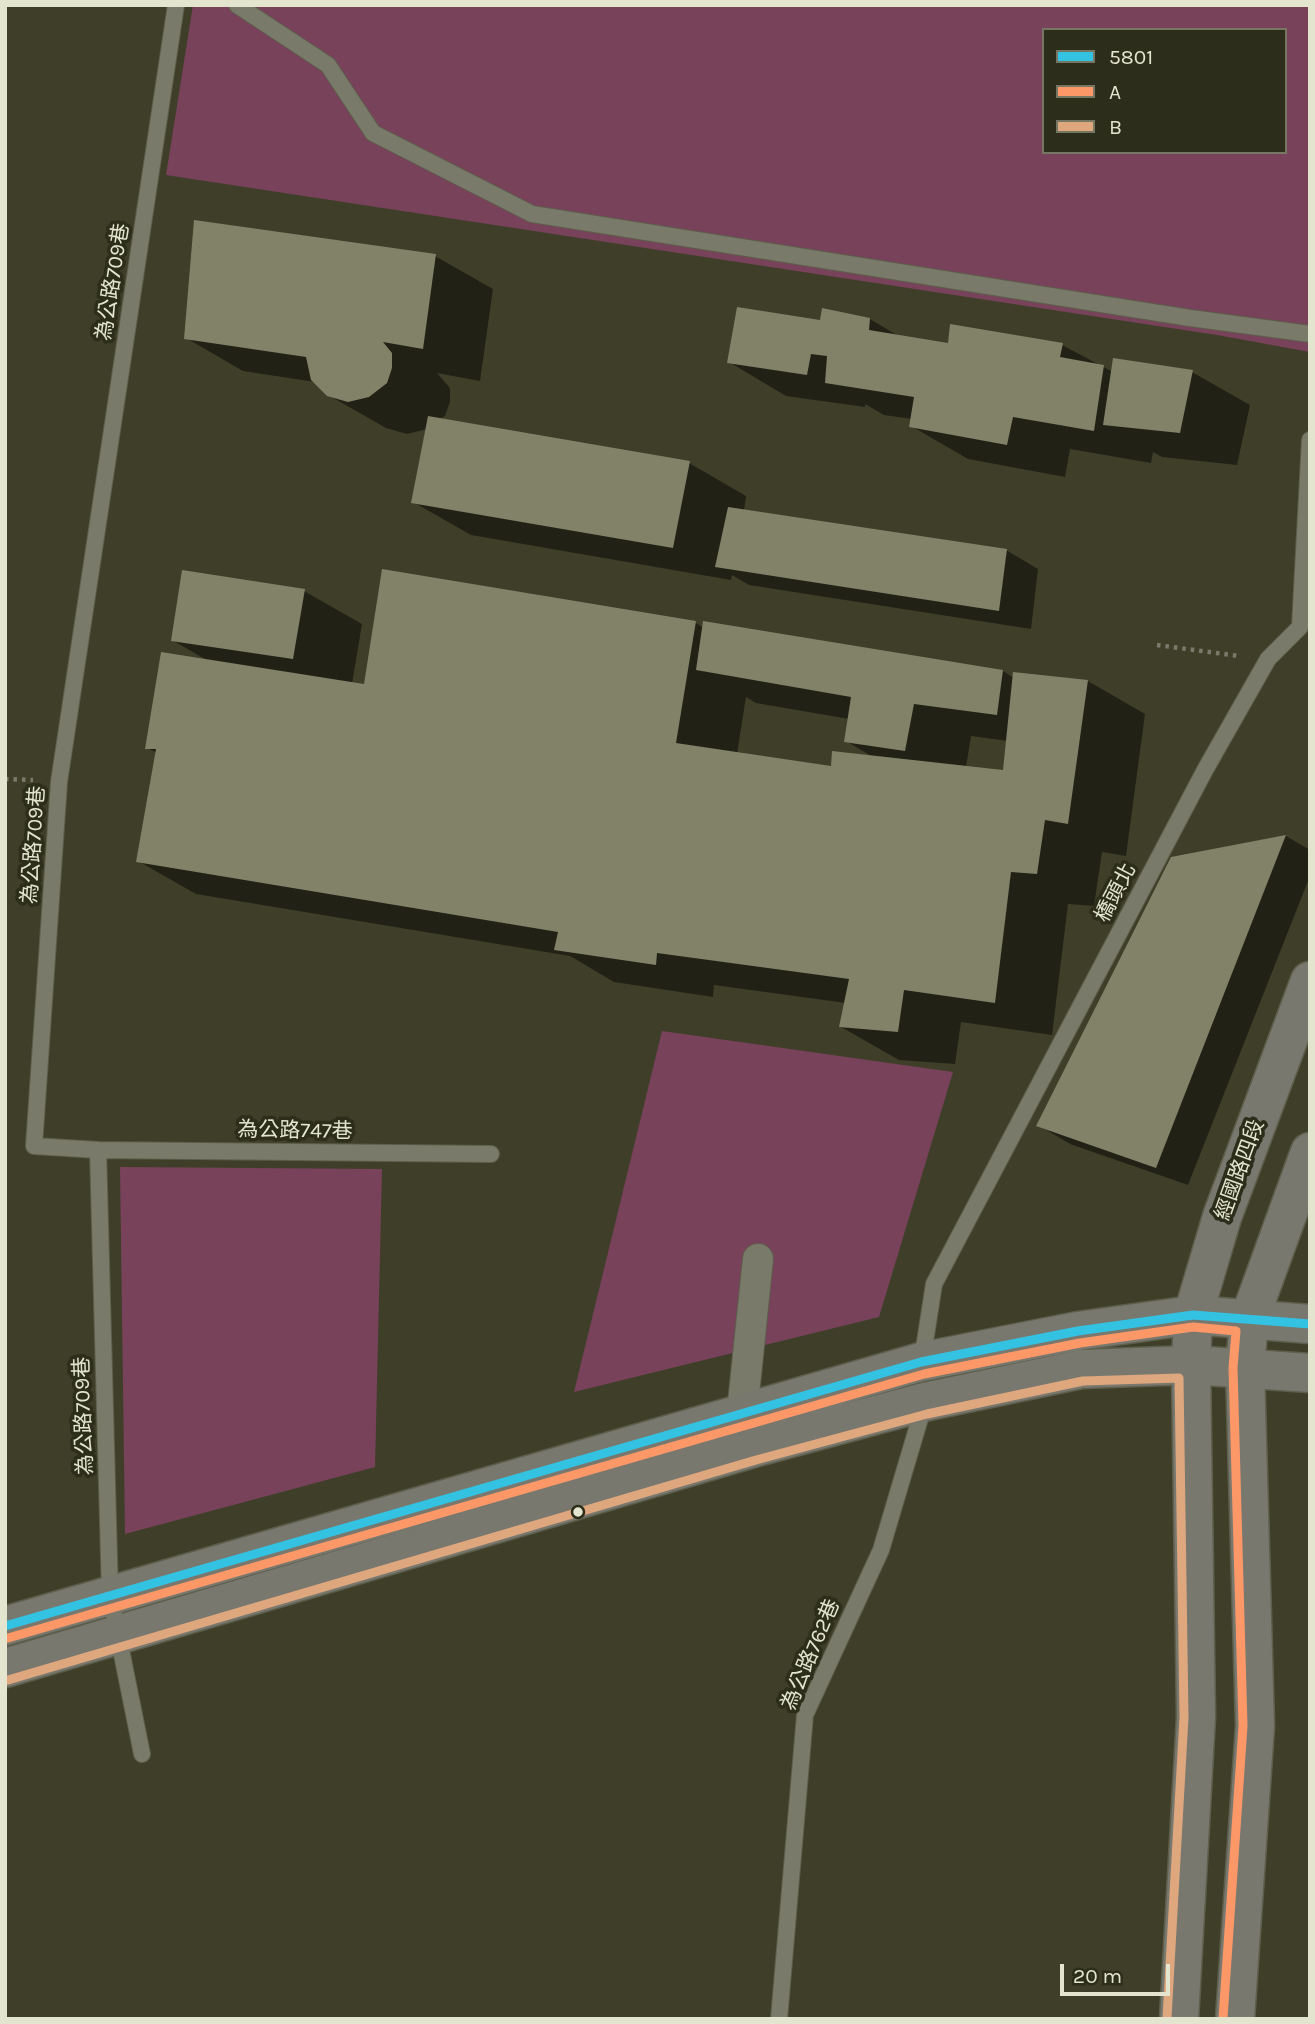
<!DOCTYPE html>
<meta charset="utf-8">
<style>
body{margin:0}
#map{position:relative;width:1315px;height:2024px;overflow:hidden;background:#3f3f29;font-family:Karla,sans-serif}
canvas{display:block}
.frame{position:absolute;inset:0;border:7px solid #e4e5cf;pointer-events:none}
.legend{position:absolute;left:1042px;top:28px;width:245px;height:126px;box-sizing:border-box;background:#2d2d1b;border:2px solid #767763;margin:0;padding:9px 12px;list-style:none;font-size:21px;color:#e4e5cf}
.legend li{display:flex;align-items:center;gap:14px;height:35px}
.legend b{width:35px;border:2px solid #767763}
.scale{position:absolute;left:1060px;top:1964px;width:110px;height:32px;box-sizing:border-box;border:4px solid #e4e5cf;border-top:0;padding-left:9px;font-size:21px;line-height:24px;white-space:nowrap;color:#e4e5cf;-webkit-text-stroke:5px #2d2d1b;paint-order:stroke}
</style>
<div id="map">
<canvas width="1315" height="2024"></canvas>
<div class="frame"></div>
<ul class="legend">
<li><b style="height:9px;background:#33c2e2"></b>5801</li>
<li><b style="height:9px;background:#fc9868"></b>A</li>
<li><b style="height:9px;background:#dfa77e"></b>B</li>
</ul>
<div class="scale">20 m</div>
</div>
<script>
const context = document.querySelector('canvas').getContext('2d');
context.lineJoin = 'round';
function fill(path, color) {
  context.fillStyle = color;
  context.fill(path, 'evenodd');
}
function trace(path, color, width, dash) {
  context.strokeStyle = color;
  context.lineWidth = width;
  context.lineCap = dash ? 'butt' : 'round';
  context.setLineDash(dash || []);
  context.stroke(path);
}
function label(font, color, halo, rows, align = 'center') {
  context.font = font + ' Karla,"Noto Sans TC",sans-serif';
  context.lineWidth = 7;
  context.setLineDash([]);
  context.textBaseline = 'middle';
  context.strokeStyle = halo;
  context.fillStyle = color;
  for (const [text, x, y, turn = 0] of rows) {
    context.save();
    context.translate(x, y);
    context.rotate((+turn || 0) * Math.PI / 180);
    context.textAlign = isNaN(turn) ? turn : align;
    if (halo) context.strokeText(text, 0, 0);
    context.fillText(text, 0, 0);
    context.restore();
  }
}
const green = new Path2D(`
 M 193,5 L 1310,5 L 1310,352 L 1217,335 L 166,175 ZM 1044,30 L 1285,30 L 1285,152 L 1044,152 Z
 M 662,1031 L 953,1072 L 879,1317 L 574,1392 Z
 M 120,1167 L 382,1169 L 375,1467 L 125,1534 Z`);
const shadow = new Path2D(`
 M 435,256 L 493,289 L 480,381 L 437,373 L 450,388 L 450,402 L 445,416 L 440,419 L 689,463 L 746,496 L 744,511 L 1006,550 L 1038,569 L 1031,629 L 749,585 L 732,575 L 731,580 L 471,535 L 413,502 L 427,429 L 407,434 L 386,428 L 328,395 L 315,382 L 243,371 L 186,338 Z
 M 870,319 L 900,337 L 949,345 L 1062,345 L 1113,372 L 1192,372 L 1250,405 L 1237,465 L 1162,457 L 1153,452 L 1151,463 L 1070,449 L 1065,477 L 968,459 L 911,426 L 912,419 L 884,415 L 865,404 L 865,407 L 786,396 L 729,362 L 821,322 Z
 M 304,591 L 362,624 L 352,684 L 365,686 L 696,623 L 704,628 L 1003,671 L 1014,678 L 1088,681 L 1145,714 L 1126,856 L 1102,852 L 1094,906 L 1068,904 L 1052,1035 L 961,1022 L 955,1064 L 899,1060 L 841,1027 L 846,1003 L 714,985 L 713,997 L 614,982 L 570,956 L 196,894 L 138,861 L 157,753 L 147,748 L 210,662 L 172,640 ZM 746,697 L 756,703 L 849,719 L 846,741 L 873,757 L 832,768 L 737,754 ZM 971,736 L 1008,741 L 1004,771 L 966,767 Z
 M 1286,836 L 1310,850 L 1310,876 L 1188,1185 L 1070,1144 L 1038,1125 L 1172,858 Z`);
const building = new Path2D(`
 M 194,220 L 436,254 L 423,349 L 383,342 L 392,353 L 392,368 L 387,383 L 369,397 L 348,402 L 327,396 L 311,380 L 306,357 L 184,339 Z
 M 737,307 L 820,320 L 822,308 L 870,318 L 869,330 L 948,343 L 950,324 L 1063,343 L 1060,357 L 1104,365 L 1094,431 L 1013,417 L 1007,445 L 909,427 L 914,397 L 825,383 L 827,356 L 811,354 L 807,375 L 727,363 Z
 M 1113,358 L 1193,370 L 1180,433 L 1103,425 Z
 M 428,416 L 690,461 L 673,548 L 411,503 Z
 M 728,507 L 1007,549 L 999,611 L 715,567 Z
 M 382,569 L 696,621 L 676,743 L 831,766 L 832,751 L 1003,770 L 1013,672 L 1088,680 L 1068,824 L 1045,820 L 1037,874 L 1011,872 L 995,1003 L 904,990 L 898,1032 L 839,1027 L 849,979 L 657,953 L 656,965 L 554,950 L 558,932 L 136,862 L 156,749 L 145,749 L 161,652 L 364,684 Z
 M 182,570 L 305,589 L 293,659 L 171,641 Z
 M 703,621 L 1003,670 L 997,715 L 914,704 L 905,751 L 844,742 L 851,697 L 696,670 Z
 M 1286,835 L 1156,1168 L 1036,1126 L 1171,857 Z`);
const path = new Path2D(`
 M 1157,645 L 1239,656
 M 5,779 L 33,780`);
const lane = new Path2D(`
 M 237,5 L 328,65 L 373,133 L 532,214 L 1190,318 L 1310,334
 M 98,1150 L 491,1154
 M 922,1361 L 934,1284 L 1205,770 L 1268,659 L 1300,627 L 1310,440
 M 142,1754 L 110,1595 L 98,1150 L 34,1146 L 59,782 L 176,5
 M 779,2019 L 805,1715 L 881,1550 L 924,1405`);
const street = new Path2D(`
 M 748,1431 L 742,1413 L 758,1259`);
const primary = new Path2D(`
 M 5,1626 L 921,1362 L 1078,1331 L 1193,1315 L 1310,1324
 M 5,1668 L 753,1448 L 924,1402 L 1082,1369 L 1191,1365 L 1310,1373
 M 1179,2019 L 1196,1717 L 1191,1365 L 1193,1315 L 1222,1217 L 1310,981
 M 1235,2019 L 1255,1726 L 1245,1368 L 1249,1320 L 1310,1152`);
const bus1 = new Path2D(`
 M 5,1626 L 921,1362 L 1078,1331 L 1193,1315 L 1310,1324`);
const bus2 = new Path2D(`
 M 8,1638 L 924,1374 L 1080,1343 L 1193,1327 L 1236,1331 L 1233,1368 L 1243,1726 L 1223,2018`);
const bus3 = new Path2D(`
 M 8,1680 L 756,1460 L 927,1414 L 1083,1381 L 1179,1378 L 1184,1717 L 1167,2018`);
const markers = [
 [578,1512,6,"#e4e5cf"]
];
const streetNames = [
 ["為公路709巷",113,282,-81],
 ["為公路709巷",34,845,-86],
 ["橋頭北",1116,893,-62],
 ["為公路747巷",295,1131,1],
 ["經國路四段",1240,1170,-70],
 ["為公路709巷",84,1416,-92],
 ["為公路762巷",811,1655,-67]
];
fill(green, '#78425b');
fill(shadow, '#0007');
fill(building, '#828268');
trace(lane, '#5d5e4b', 18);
trace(street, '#5d5e4b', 32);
trace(primary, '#5d5e4b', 41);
trace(path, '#7a7a6c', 4.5, [3.5, 5]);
trace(lane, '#7a7a6a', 16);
trace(street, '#7a7a6a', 30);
trace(primary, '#78786f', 38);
trace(bus1, '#33c2e2', 9);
trace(bus2, '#fc9868', 9);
trace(bus3, '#dfa77e', 9);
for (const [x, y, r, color] of markers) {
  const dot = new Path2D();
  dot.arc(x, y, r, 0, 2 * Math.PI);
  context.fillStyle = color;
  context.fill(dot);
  trace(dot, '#2d2d1b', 2.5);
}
label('21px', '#e4e5cf', '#2d2d1b', streetNames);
</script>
